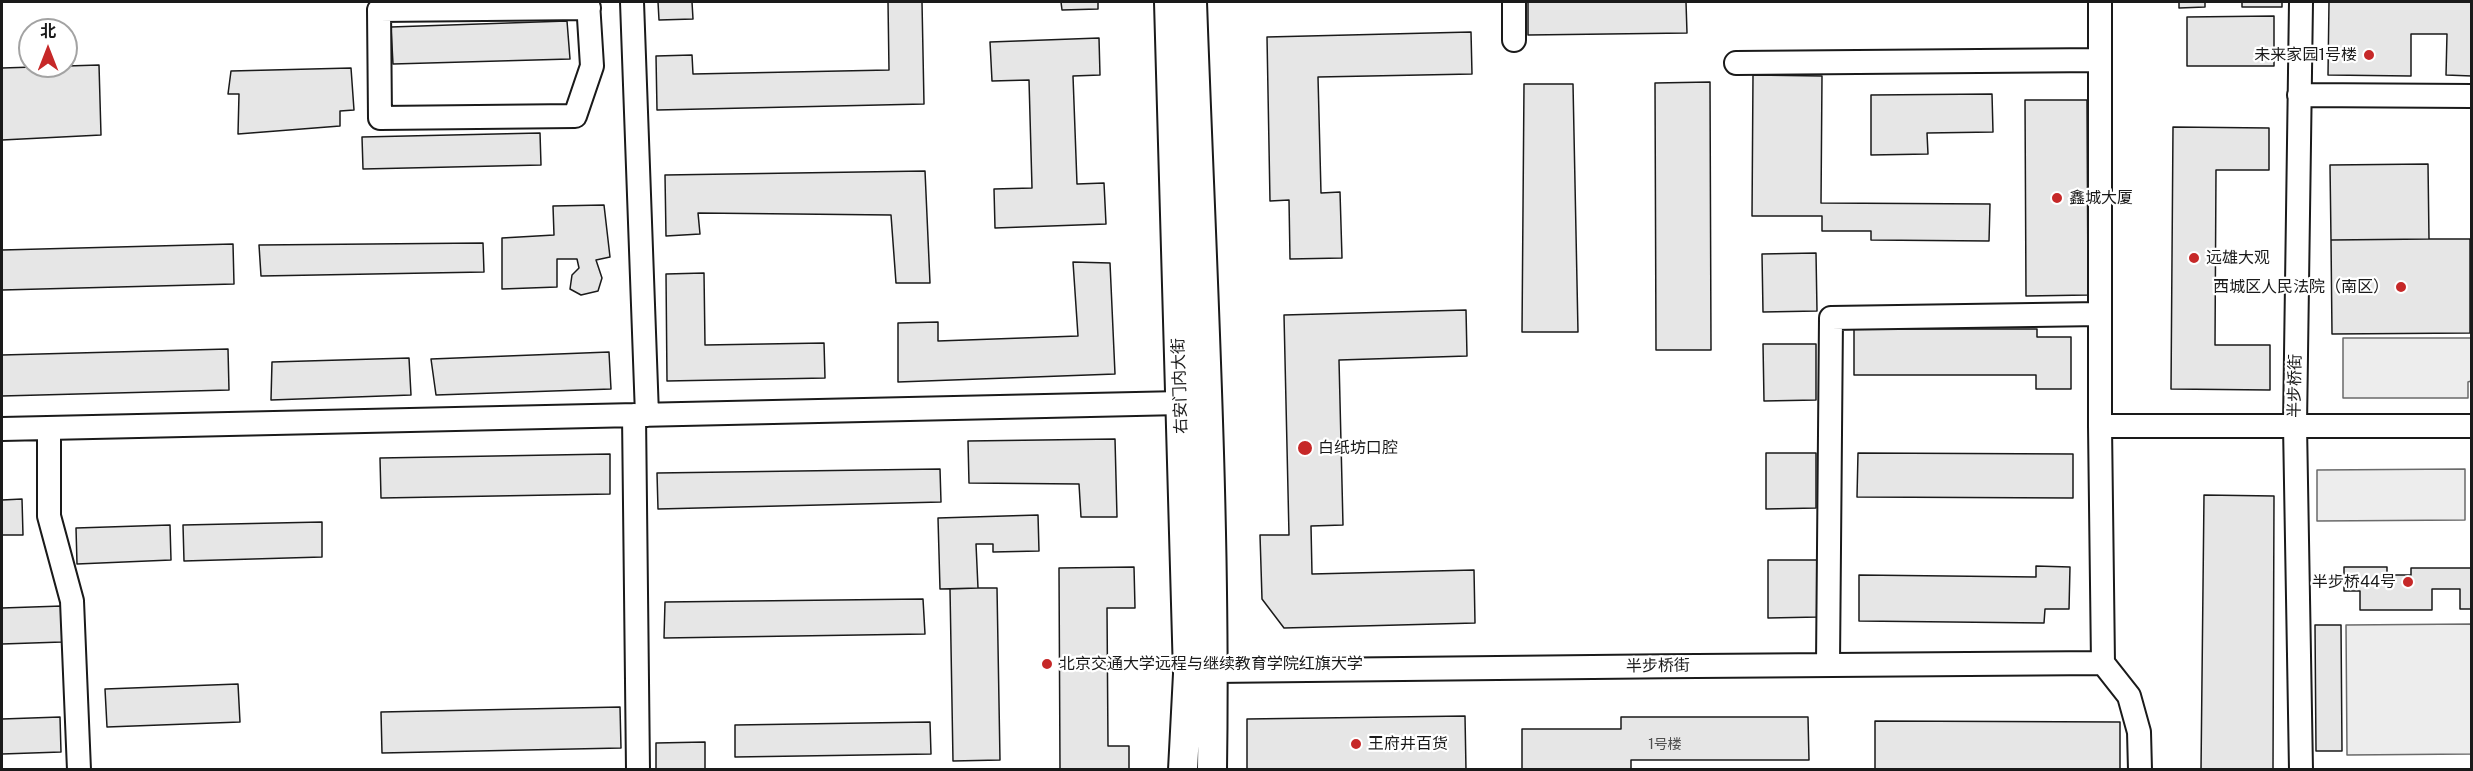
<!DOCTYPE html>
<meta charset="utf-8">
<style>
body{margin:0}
#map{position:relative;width:2473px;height:771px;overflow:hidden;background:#fff;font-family:"Public Sans","Noto Sans SC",sans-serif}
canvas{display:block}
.frame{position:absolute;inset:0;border:3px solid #1a1a1a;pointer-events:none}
.north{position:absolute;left:18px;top:18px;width:60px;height:60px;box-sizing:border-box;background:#fff;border:2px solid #a3a3a3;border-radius:50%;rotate:0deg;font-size:16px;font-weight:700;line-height:24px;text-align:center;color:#1a1a1a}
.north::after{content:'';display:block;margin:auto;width:21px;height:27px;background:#c62828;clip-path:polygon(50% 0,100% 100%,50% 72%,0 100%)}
</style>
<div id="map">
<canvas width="2473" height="771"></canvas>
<div class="frame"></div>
<div class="north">北</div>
</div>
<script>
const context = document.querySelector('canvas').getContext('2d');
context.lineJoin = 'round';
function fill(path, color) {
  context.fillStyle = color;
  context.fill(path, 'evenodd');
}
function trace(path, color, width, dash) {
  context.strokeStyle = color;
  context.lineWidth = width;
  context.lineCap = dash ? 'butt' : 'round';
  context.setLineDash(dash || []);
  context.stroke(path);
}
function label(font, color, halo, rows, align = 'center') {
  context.font = font + ' "Public Sans","Noto Sans SC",sans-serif';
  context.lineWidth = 4.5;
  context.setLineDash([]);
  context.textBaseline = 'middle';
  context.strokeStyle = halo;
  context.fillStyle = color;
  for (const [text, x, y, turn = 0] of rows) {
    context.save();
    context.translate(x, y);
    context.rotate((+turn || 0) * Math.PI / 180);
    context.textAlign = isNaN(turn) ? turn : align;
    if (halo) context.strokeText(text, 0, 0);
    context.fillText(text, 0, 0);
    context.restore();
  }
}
const parking = new Path2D(`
 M 2343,338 L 2471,338 L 2471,381 L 2468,382 L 2468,398 L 2343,398 Z
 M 2465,469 L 2465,520 L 2317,521 L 2317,470 Z
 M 2471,624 L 2471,754 L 2347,755 L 2346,625 Z`);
const building = new Path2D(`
 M 658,2 L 692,2 L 693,19 L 659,20 Z
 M 888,2 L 922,2 L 924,104 L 657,110 L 656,56 L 692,55 L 693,74 L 889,70 Z
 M 1061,2 L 1098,2 L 1098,9 L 1062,10 Z
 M 1528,2 L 1686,2 L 1687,33 L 1528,35 Z
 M 2179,2 L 2205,2 L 2205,7 L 2179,8 Z
 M 2242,2 L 2282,2 L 2282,7 L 2242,7 Z
 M 2329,2 L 2472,2 L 2472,76 L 2446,75 L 2447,34 L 2411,34 L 2411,76 L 2328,75 Z
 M 2274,16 L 2274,66 L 2187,66 L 2187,17 Z
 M 567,21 L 570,59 L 393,64 L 391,27 Z
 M 1471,32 L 1472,74 L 1318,77 L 1321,193 L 1340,192 L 1342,258 L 1290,259 L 1289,200 L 1270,201 L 1267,37 Z
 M 1099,38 L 1100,75 L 1073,76 L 1077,184 L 1104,183 L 1106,224 L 995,228 L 994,189 L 1032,188 L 1029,80 L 992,81 L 990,42 Z
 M 99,65 L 101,135 L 2,140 L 2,68 Z
 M 351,68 L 354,110 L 340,111 L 340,126 L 238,134 L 239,94 L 228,94 L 231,71 Z
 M 1753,75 L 1822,76 L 1821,203 L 1990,204 L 1989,241 L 1871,240 L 1871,231 L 1822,231 L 1822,216 L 1752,216 Z
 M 1710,82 L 1711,350 L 1656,350 L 1655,83 Z
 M 1524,84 L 1573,84 L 1578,332 L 1522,332 Z
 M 1992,94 L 1993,132 L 1927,133 L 1928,154 L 1871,155 L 1871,95 Z
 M 2025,100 L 2087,100 L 2088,295 L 2026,296 Z
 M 2173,127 L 2269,128 L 2269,170 L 2216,170 L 2215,345 L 2270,345 L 2270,390 L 2171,389 Z
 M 540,133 L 541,165 L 363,169 L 362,137 Z
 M 2428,164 L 2429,239 L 2331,240 L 2330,165 Z
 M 925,171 L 930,283 L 896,283 L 891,215 L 698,213 L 700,234 L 666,236 L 665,175 Z
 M 604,205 L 610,257 L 596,260 L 602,278 L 598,291 L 581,295 L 570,289 L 572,275 L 579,268 L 577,259 L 557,259 L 557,287 L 502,289 L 502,238 L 554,235 L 553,206 Z
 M 2429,239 L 2470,239 L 2470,333 L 2332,334 L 2331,240 Z
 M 483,243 L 484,272 L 261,276 L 259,245 Z
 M 233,244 L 234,284 L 2,290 L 2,250 Z
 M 1816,253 L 1817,311 L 1763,312 L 1762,254 Z
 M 1073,262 L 1110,263 L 1115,374 L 898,382 L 898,323 L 938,322 L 938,341 L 1078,336 Z
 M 704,273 L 705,345 L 824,343 L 825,378 L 667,381 L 666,274 Z
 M 1466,310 L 1467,356 L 1339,360 L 1343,525 L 1311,526 L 1312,574 L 1474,570 L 1475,623 L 1284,628 L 1262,599 L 1260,535 L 1289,535 L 1284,315 Z
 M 1854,329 L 2037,329 L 2037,337 L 2071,337 L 2071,389 L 2036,389 L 2036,375 L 1854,375 Z
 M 1763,344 L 1816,344 L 1816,400 L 1764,401 Z
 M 228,349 L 229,390 L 2,396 L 2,355 Z
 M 609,352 L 611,389 L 436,395 L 431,359 Z
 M 409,358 L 411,395 L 271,400 L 272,362 Z
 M 1115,439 L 1117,517 L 1081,517 L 1079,484 L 969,483 L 968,441 Z
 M 1766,453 L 1816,453 L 1816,508 L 1766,509 Z
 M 1858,453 L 2073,454 L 2073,498 L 1857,497 Z
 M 610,454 L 610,494 L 381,498 L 380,458 Z
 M 940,469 L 941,502 L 658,509 L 657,473 Z
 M 2204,495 L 2274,496 L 2273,770 L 2201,770 Z
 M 22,499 L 23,535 L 2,535 L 2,500 Z
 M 1038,515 L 1039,551 L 993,552 L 993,544 L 976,544 L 978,588 L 940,589 L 938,518 Z
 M 322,522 L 322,557 L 184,561 L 183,525 Z
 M 170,525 L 171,560 L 77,564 L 76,528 Z
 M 1768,560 L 1818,560 L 1819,617 L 1768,618 Z
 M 2036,566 L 2070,567 L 2069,609 L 2045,609 L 2044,623 L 1859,621 L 1859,575 L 2036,577 Z
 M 1134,567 L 1135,608 L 1107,608 L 1108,746 L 1129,746 L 1129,770 L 1060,770 L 1059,568 Z
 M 2344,567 L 2387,567 L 2387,575 L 2411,575 L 2411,568 L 2472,568 L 2472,609 L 2460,609 L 2460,589 L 2432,589 L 2432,610 L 2360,610 L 2360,591 L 2344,591 Z
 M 978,588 L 997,588 L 1000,760 L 953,761 L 950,589 Z
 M 923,599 L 925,634 L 664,638 L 665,602 Z
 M 62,606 L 62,642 L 2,644 L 2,608 Z
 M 2315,625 L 2341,625 L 2342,751 L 2316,751 Z
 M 238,684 L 240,722 L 107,727 L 105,689 Z
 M 620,707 L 621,748 L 382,753 L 381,712 Z
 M 1465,716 L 1466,770 L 1247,770 L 1247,719 Z
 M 60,717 L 61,752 L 2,754 L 2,719 Z
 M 1621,717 L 1808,717 L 1809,760 L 1631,760 L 1631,770 L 1522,770 L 1522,729 L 1621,729 Z
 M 1875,721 L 2120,722 L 2120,770 L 1875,770 Z
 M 930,722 L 931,754 L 735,757 L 735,725 Z
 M 705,742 L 705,770 L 656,770 L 656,743 Z`);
const minor = new Path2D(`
 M 588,2 L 592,66 L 575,116 L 380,118 L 379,10 L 589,8
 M 632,2 L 647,415
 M 1514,2 L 1514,40
 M 2100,2 L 2100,426 L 2103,663 L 2129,696 L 2139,732 L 2140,770
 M 1736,63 L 2100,60
 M 2299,95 L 2472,96
 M 634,415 L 638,770
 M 2100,426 L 2472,426
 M 2,429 L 1181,403
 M 49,429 L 49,516 L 72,601 L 79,770
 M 1828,663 L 1831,318 L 2100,314
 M 1213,671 C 1510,669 1806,663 2103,663
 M 2301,770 L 2295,425 L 2301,2`);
const major = new Path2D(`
 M 1169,2 L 1188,674 L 1183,770
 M 1192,2 C 1201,257 1216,514 1212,770`);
const markers = [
 [2369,55,6,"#c62828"],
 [2057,198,6,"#c62828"],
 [2194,258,6,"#c62828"],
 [2401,287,6,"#c62828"],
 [1305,448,8,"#c62828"],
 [2408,582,6,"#c62828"],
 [1047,664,6,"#c62828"],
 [1356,744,6,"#c62828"]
];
const numberNames = [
 ["1号楼",1665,745]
];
const poiNames = [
 ["未来家园1号楼",2357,55,"right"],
 ["鑫城大厦",2069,198],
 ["远雄大观",2206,258],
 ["西城区人民法院（南区）",2389,287,"right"],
 ["白纸坊口腔",1318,448],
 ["半步桥44号",2396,582,"right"],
 ["北京交通大学远程与继续教育学院红旗大学",1059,664],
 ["王府井百货",1368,744]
];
const streetNames = [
 ["右安门内大街",1180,386,-92],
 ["半步桥街",2295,386,-89],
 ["半步桥街",1658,666,-1]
];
fill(parking, '#ededed');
trace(parking, '#6a6a6a', 1.5);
fill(building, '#e6e6e6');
trace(building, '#1a1a1a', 1.5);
trace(minor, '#1a1a1a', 26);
trace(major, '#1a1a1a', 32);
trace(minor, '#fff', 22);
trace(major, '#fff', 28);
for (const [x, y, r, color] of markers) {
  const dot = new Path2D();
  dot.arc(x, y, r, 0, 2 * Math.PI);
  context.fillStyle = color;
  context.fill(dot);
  trace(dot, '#fff', 2);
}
label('14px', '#4d4d4d', null, numberNames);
label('16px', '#1a1a1a', '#fff', poiNames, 'left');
label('16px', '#1a1a1a', '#fff', streetNames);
</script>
